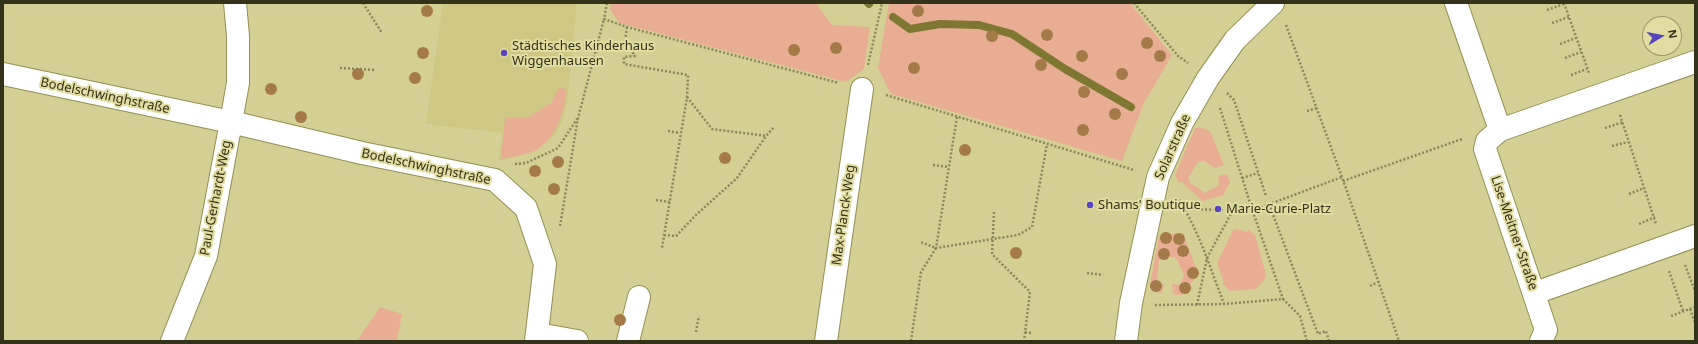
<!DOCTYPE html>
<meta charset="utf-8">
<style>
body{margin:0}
#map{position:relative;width:1698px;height:344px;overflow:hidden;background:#d4d094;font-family:"Noto Sans",sans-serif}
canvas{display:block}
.frame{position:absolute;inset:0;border:4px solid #34321a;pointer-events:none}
.north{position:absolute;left:1642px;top:16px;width:40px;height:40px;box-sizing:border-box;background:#e1dda0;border:1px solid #9c996a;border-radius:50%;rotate:80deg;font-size:11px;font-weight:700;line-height:16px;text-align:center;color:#34321a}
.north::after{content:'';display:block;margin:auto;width:14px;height:18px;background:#5845bd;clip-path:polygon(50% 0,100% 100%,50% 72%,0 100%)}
</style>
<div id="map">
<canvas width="1698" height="344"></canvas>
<div class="frame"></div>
<div class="north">N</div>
</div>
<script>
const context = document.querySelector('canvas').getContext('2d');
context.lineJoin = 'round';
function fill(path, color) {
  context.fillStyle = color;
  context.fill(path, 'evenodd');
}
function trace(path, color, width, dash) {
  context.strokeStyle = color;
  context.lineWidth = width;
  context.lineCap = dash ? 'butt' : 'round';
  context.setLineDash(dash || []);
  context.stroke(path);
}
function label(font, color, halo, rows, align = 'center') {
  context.font = font + ' "Noto Sans",sans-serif';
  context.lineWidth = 4;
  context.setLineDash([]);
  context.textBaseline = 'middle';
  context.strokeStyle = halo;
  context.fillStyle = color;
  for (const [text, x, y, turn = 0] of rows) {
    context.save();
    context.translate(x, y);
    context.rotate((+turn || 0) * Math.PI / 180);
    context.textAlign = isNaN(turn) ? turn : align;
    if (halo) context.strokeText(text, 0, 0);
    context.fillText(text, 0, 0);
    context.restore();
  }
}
const built = new Path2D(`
 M 443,3 L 577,3 L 567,102 L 562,122 L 555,135 L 533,153 L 498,161 L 503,133 L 426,124 Z`);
const green = new Path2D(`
 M 611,3 L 816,3 L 832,25 L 870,27 L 864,69 L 846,82 L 619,23 L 610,9 Z
 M 889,3 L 1130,3 L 1172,55 L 1143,105 L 1122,161 L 891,94 L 878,68 Z
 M 559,88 L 566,89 C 565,112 555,142 532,152 C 522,155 511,157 501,159 L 505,118 L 527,118 L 551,103 Z
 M 1200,127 L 1210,131 L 1224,165 L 1215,168 L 1204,161 L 1198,162 L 1188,178 L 1190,183 L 1205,193 L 1219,185 L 1218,176 L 1227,174 L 1230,182 L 1223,195 L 1202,201 L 1181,181 L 1179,183 L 1175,175 L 1195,128 Z
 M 1236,229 L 1247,232 L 1248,229 L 1255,235 L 1266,275 L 1265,279 L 1256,289 L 1230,291 L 1222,283 L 1224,283 L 1217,263 L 1233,230 Z
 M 1164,232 L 1165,234 L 1183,233 L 1198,273 L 1188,288 L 1190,289 C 1184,295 1181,296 1173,294 L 1172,284 L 1180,285 L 1184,275 L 1176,258 L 1167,256 L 1159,260 L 1157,284 L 1164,284 L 1162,293 L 1155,292 L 1150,285 L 1159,236 Z
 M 380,307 L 402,314 L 397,341 L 357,341 Z`);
const stream = new Path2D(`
 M 868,3 L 869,4
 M 893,17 L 910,29 L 940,24 L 979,25 L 1012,34 L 1065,69 L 1131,107`);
const path = new Path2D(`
 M 363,3 L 382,33
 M 607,3 L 604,19 L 627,27 L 839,83
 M 1134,3 L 1178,56 L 1188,63
 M 1564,3 L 1589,73
 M 1547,10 L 1564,4
 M 1552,23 L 1569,17
 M 1286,25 L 1342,177 L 1399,341
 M 627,27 L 625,42 L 635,56 L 624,57 L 624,64 L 688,75 L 687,97 L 662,248
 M 1560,44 L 1576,38
 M 1565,58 L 1581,52
 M 868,65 L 882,3
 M 340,68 L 376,70
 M 1571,75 L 1587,69
 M 1227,93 L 1234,100 L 1266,196
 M 886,95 L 1134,170
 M 687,97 L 712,129 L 766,136 L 774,127
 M 1220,108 L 1252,209 L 1283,299
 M 1307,111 L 1317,108
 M 1620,115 L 1656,224
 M 957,117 L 936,248 L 1018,235 L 1032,227 L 1047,144
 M 1605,128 L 1623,122
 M 668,131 L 680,133
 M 1612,146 L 1628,142
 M 515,164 L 526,163 L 558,148 L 577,119
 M 933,165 L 948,167
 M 1242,178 L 1258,173
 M 1343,181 L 1462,139
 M 1629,194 L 1644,188
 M 656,200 L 670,202
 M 1179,200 C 1199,231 1211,270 1224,304
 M 1269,204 L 1318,334 L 1326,331 L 1329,341
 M 1098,206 L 1115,209
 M 1185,209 L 1233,210 L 1259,208 L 1342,177
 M 994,212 L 992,254 L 1030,292 L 1024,341
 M 1639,224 L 1655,217
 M 560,226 L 578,118 L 604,19
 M 664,235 L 676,236 L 696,215 L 737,178 L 766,136
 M 1685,265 L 1695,291
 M 1669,271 L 1683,311
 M 1087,273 L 1103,275
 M 1370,286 L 1378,282
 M 1155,305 L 1224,304 L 1283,299 L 1300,316 L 1307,341
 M 1197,305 L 1207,258 L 1233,210
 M 1690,309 L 1695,323
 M 1671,316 L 1695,307
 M 696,332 L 699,316
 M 1025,332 L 1031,333
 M 911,341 L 921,272 L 936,248 L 921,242`);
const minor = new Path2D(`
 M 1456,3 L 1500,130 L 1487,141 L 1485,149 L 1546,330 L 1541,341
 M 3,74 L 231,122 L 362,153 L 495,180 L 526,208 L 545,264 L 536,341
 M 1500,130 L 1695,62
 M 1535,293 L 1695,236
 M 538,334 L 577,341
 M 172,341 L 206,256 L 231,122 L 238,83 L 238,36 L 235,3
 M 628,341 L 639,297
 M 826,341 L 862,89
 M 1126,341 L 1131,303 L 1158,177 L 1182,123 L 1208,78 L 1235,40 L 1273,3`);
const trees = [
 [427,11],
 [918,11],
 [1047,35],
 [992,36],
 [1147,43],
 [836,48],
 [794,50],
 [423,53],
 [1082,56],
 [1160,56],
 [1041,65],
 [914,68],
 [358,74],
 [1122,74],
 [415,78],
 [271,89],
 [1084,92],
 [1115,114],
 [301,117],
 [1083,130],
 [965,150],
 [725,158],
 [558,162],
 [535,171],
 [554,189],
 [1166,238],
 [1179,239],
 [1183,251],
 [1016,253],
 [1164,254],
 [1193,273],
 [1156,286],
 [1185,288],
 [620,320]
];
const markers = [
 [504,53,4,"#5845bd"],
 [1090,205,4,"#5845bd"],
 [1218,209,4,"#5845bd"]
];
const poiNames = [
 ["Städtisches Kinderhaus",512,46],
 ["Wiggenhausen",512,61],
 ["Shams' Boutique",1098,205],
 ["Marie-Curie-Platz",1226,209]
];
const streetNames = [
 ["Bodelschwinghstraße",105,96,12],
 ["Solarstraße",1173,147,-66],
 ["Bodelschwinghstraße",426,167,12],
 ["Paul-Gerhardt-Weg",216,198,-79],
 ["Max-Planck-Weg",844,215,-82],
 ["Lise-Meitner-Straße",1514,233,71]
];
fill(built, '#cec884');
fill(green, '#e9ad93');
trace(stream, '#7d7732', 8);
trace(minor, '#938f55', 24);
trace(path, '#89865b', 2.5, [2, 2]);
trace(minor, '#fff', 22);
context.fillStyle = '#a37a48';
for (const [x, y] of trees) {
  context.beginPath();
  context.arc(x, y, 6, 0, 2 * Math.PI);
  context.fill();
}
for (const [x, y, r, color] of markers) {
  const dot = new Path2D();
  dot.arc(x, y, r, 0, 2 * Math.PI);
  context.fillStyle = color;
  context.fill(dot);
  trace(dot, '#e1dda0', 1.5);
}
label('13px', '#34321a', '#e1dda0', poiNames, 'left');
label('13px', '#34321a', '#e1dda0', streetNames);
</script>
